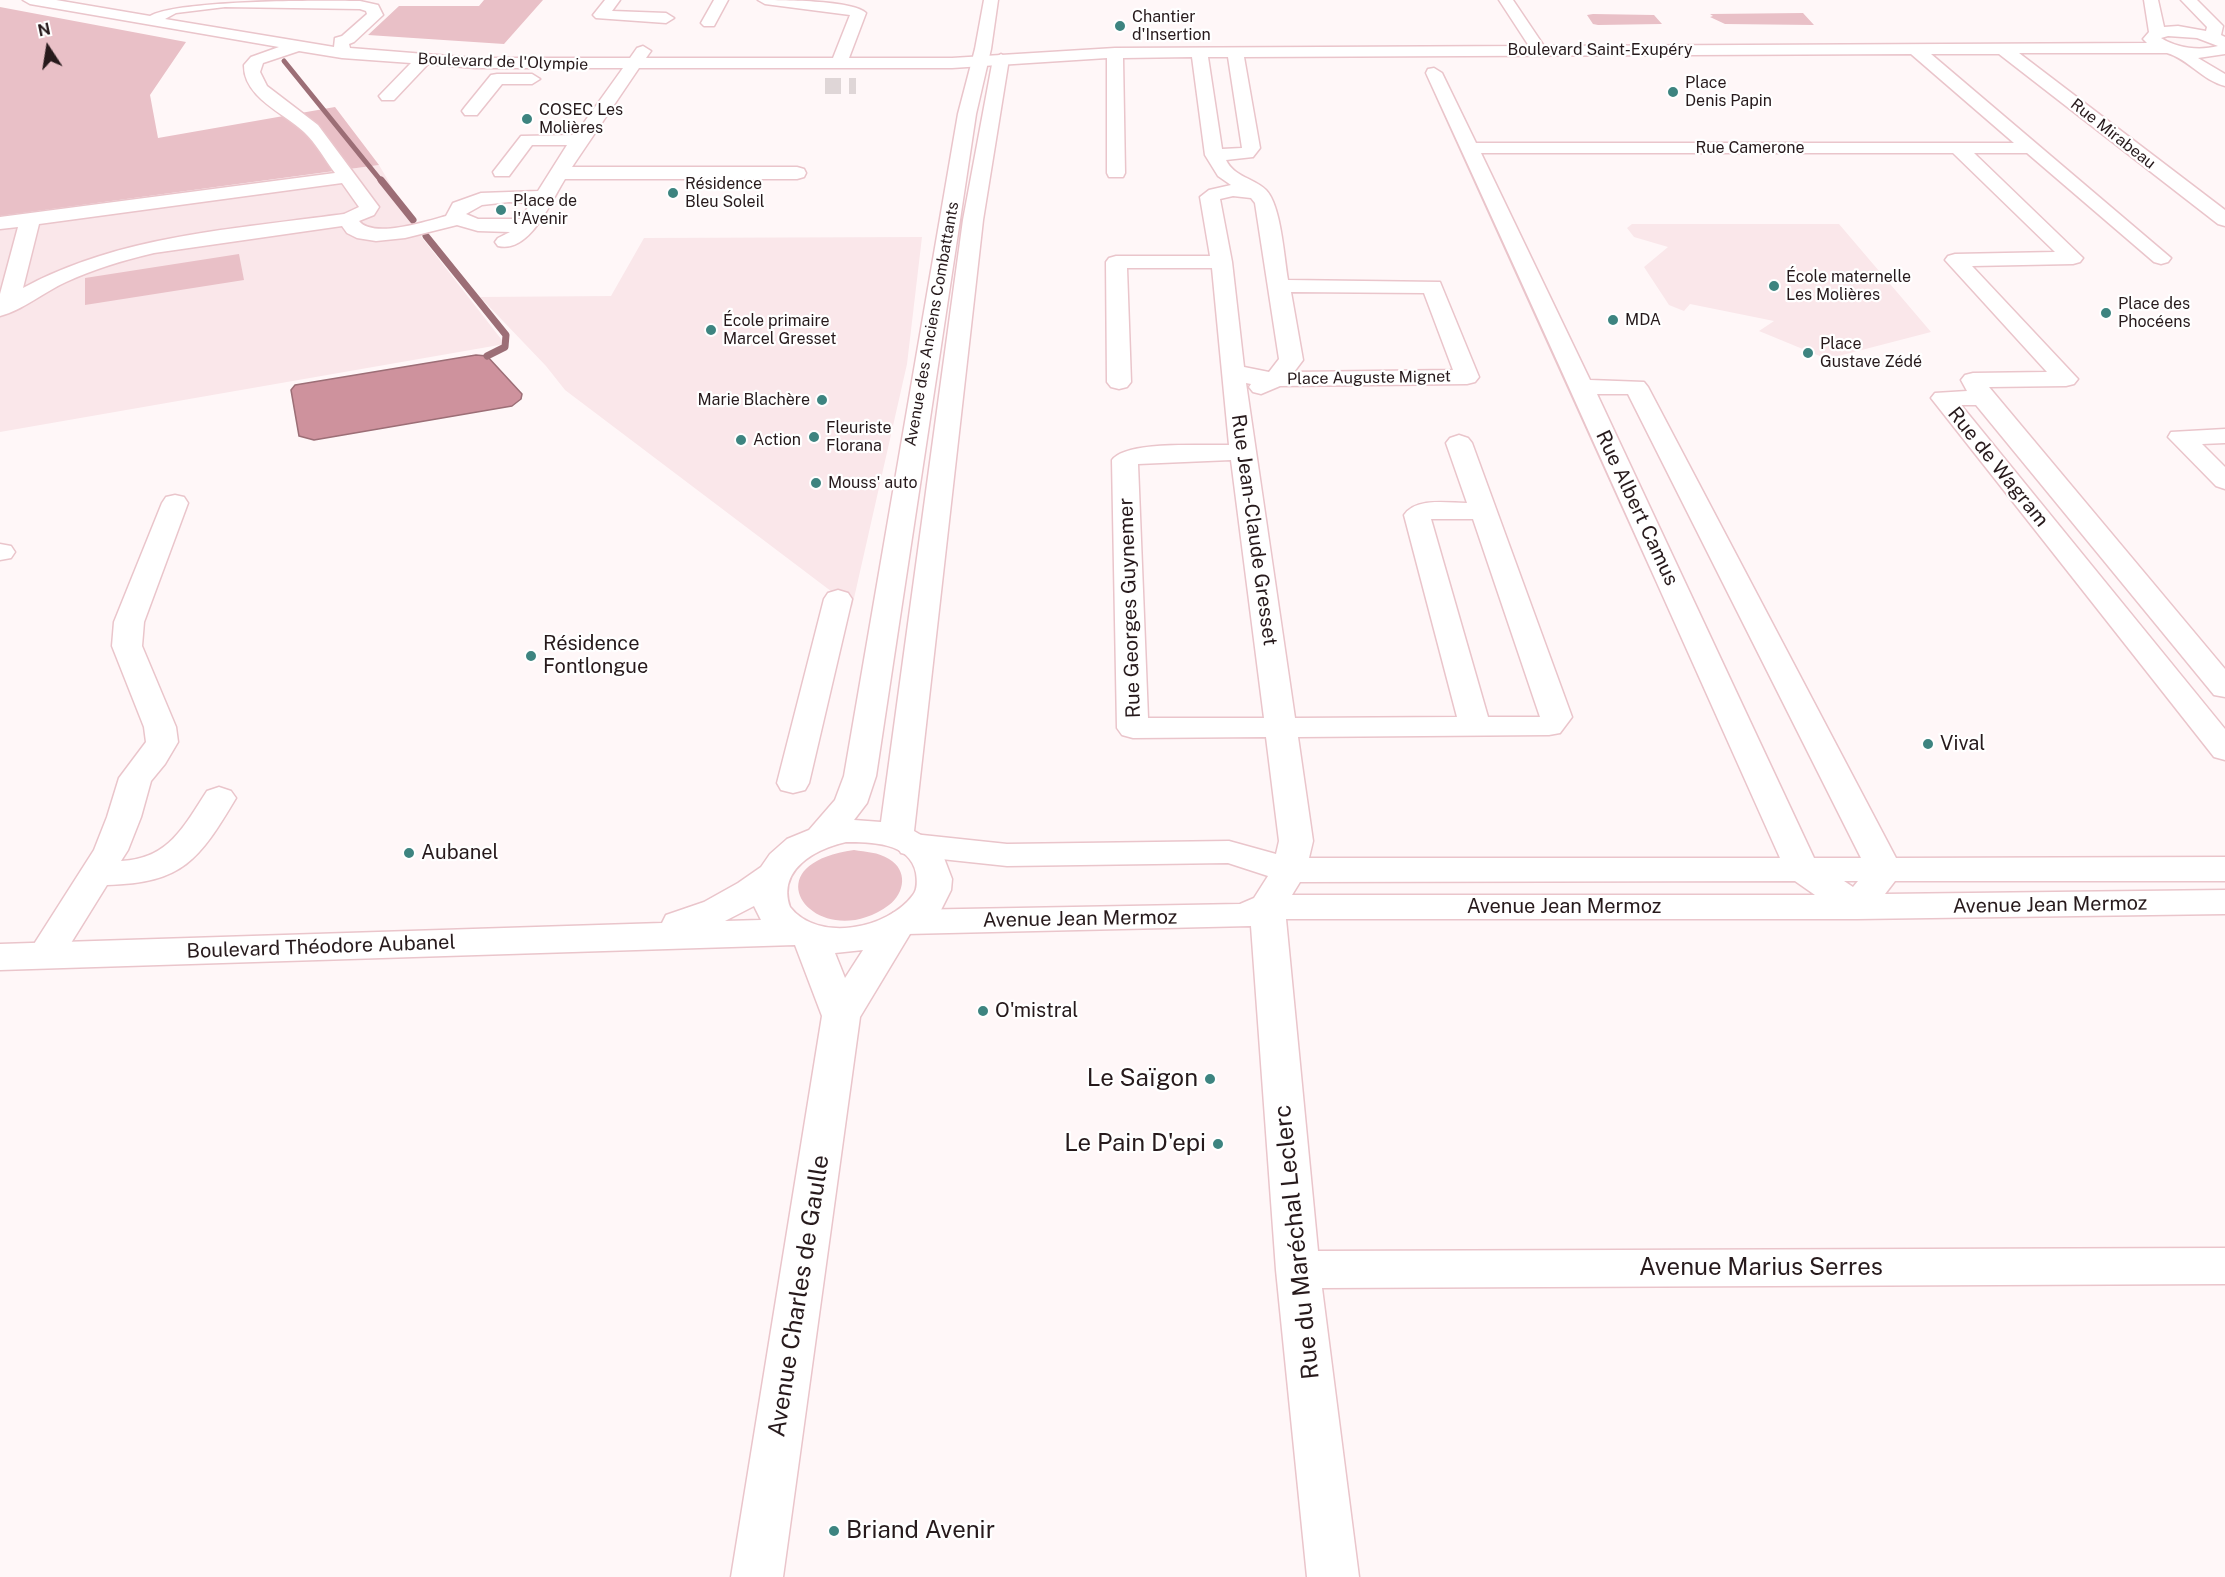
<!DOCTYPE html>
<meta charset="utf-8">
<style>
body{margin:0}
#map{position:relative;width:2225px;height:1577px;overflow:hidden;background:#fff7f8;font-family:"Public Sans",sans-serif}
canvas{display:block}
.north{position:absolute;left:18px;top:18px;width:60px;height:60px;-webkit-text-stroke:4px #fff;paint-order:stroke;rotate:348deg;font-size:16px;font-weight:700;line-height:24px;text-align:center;color:#271a1c}
.north::after{content:'';display:block;margin:auto;width:21px;height:27px;background:#271a1c;clip-path:polygon(50% 0,100% 100%,50% 72%,0 100%)}
</style>
<div id="map">
<canvas width="2225" height="1577"></canvas>
<div class="north">N</div>
</div>
<script>
const context = document.querySelector('canvas').getContext('2d');
context.lineJoin = 'round';
function fill(path, color) {
  context.fillStyle = color;
  context.fill(path, 'evenodd');
}
function trace(path, color, width, dash) {
  context.strokeStyle = color;
  context.lineWidth = width;
  context.lineCap = dash ? 'butt' : 'round';
  context.setLineDash(dash || []);
  context.stroke(path);
}
function label(font, color, halo, rows, align = 'center') {
  context.font = font + ' "Public Sans",sans-serif';
  context.lineWidth = 4.5;
  context.setLineDash([]);
  context.textBaseline = 'middle';
  context.strokeStyle = halo;
  context.fillStyle = color;
  for (const [text, x, y, turn = 0] of rows) {
    context.save();
    context.translate(x, y);
    context.rotate((+turn || 0) * Math.PI / 180);
    context.textAlign = isNaN(turn) ? turn : align;
    if (halo) context.strokeText(text, 0, 0);
    context.fillText(text, 0, 0);
    context.restore();
  }
}
const built = new Path2D(`
 M 379,165 L 420,235 L 505,344 L 0,432 L 0,216 Z
 M 1632,224 L 1839,224 L 1931,332 L 1827,359 L 1759,331 L 1774,321 L 1690,304 L 1684,311 L 1669,305 L 1644,267 L 1668,247 L 1634,237 L 1627,228 Z
 M 922,237 L 907,364 L 852,607 L 565,390 L 546,366 L 480,297 L 611,296 L 644,238 Z`);
const green = new Path2D(`
 M 484,0 L 543,0 L 504,44 L 368,35 L 399,6 L 479,6 Z
 M 0,7 L 186,42 L 150,95 L 158,138 L 335,107 L 379,165 L 0,216 Z
 M 1803,13 L 1814,25 L 1725,24 L 1710,17 L 1713,16 L 1710,14 Z
 M 1593,14 L 1654,15 L 1662,24 L 1598,25 L 1593,24 L 1587,15 Z
 M 239,254 L 244,280 L 85,305 L 85,278 Z
 M 854,850 C 866,852 878,852 889,859 C 908,870 905,893 889,905 C 819,957 744,865 854,850 Z`);
const water = new Path2D(`
 M 476,355 L 487,356 L 522,394 L 521,399 L 512,406 L 314,440 L 299,436 L 291,390 L 295,385 Z`);
const streamFar1 = new Path2D(`
 M 284,61 L 382,182`);
const stream = new Path2D(`
 M 381,180 L 413,220
 M 426,236 L 506,335 L 505,347 L 487,356`);
const minorTunnel = new Path2D(`
 M 825,86 L 856,86`);
const minor = new Path2D(`
 M 23,0 L 56,0 L 150,16 C 176,0 320,0 360,1 L 378,5 L 383,15 L 354,42 L 349,44 L 350,48 L 475,58 L 630,58 L 637,48 L 643,46 L 651,51 L 646,58 L 833,58 L 850,15 L 765,4 L 758,0 C 779,0 853,0 866,13 L 849,58 L 952,58 L 1115,48 L 1529,46 L 1499,0 L 1513,0 L 1544,46 L 2147,43 L 2143,39 L 2149,32 L 2144,0 L 2158,0 L 2164,27 L 2178,26 L 2206,31 L 2207,27 L 2181,0 L 2197,0 L 2223,26 L 2221,35 L 2225,37 L 2225,54 L 2198,58 L 2225,74 L 2225,86 C 2202,80 2188,59 2167,53 L 2019,53 L 2225,210 L 2225,226 L 2218,224 L 1999,54 L 1931,54 L 2171,258 L 2168,262 L 2161,264 L 2154,262 L 2027,153 L 1974,153 L 2083,258 L 2080,262 L 2073,264 L 1972,266 L 2078,379 L 2074,384 L 2066,386 L 1989,387 L 2225,669 L 2225,697 L 2214,695 L 1976,405 L 1961,405 L 2225,729 L 2225,760 L 2214,757 L 1931,398 L 1935,393 L 1967,391 L 1961,380 L 1965,375 L 1973,373 L 2047,372 L 1945,260 L 1948,256 L 1955,254 L 2055,252 L 1953,153 L 1481,153 L 1590,380 L 1644,382 L 1648,387 L 1896,858 L 2225,857 L 2225,881 L 1895,881 L 1885,894 L 2225,890 L 2225,914 L 1857,919 L 1286,919 L 1318,1251 L 2225,1248 L 2225,1284 L 1322,1288 L 1359,1577 L 1307,1577 L 1276,1270 L 1251,926 L 906,934 L 893,931 L 888,922 L 893,913 L 906,910 L 1240,904 L 1254,898 L 1268,876 L 1228,863 L 1007,866 L 913,856 L 901,853 L 896,845 L 901,837 L 913,834 L 1007,844 L 1229,841 L 1276,854 L 1279,841 L 1266,737 L 1133,738 L 1122,735 L 1117,728 L 1112,460 C 1126,440 1204,446 1229,445 L 1212,268 L 1127,268 L 1131,382 L 1127,387 L 1119,389 L 1111,387 L 1107,382 L 1106,262 L 1109,258 L 1116,256 L 1210,256 L 1200,197 L 1209,190 L 1231,185 L 1218,176 L 1205,155 L 1192,57 L 1123,58 L 1125,173 L 1123,177 L 1109,177 L 1107,173 L 1107,58 L 952,68 L 639,68 L 572,167 L 797,167 L 804,169 L 806,173 L 804,177 L 797,179 L 565,179 C 551,201 530,254 498,246 L 495,242 L 498,238 L 510,232 L 478,231 L 457,225 L 405,238 L 376,241 L 357,238 L 347,233 L 342,226 L 154,253 C 124,260 94,269 66,282 C 44,292 23,310 0,316 L 0,294 L 18,227 L 0,229 L 0,217 L 335,173 C 325,160 316,143 304,132 C 284,113 243,97 244,65 L 251,57 L 279,47 L 30,4 ZM 225,7 L 360,9 L 366,11 L 367,14 L 342,36 L 335,38 L 334,47 L 165,19 L 176,13 ZM 2168,36 L 2197,38 L 2218,46 C 2199,51 2177,48 2161,38 ZM 299,51 L 342,58 L 411,63 L 379,96 L 382,100 L 394,100 L 428,64 L 475,68 L 623,68 L 575,135 L 521,136 L 493,172 L 495,176 L 509,176 L 532,145 L 567,145 L 538,191 L 481,193 L 453,203 L 446,216 C 427,221 373,239 359,221 L 374,215 L 379,207 L 376,203 L 318,125 L 267,86 L 260,72 L 263,63 ZM 1911,54 L 2014,143 L 1476,143 L 1442,73 L 1434,68 L 1428,69 L 1426,73 C 1545,332 1663,596 1780,858 L 1309,858 L 1313,841 L 1298,737 L 1549,735 L 1560,733 L 1572,717 L 1472,443 L 1468,438 L 1459,435 L 1450,438 L 1446,443 L 1467,503 C 1448,503 1416,497 1404,515 L 1457,717 L 1295,718 L 1246,383 L 1251,384 L 1249,387 L 1253,392 L 1261,394 L 1280,386 L 1467,384 L 1475,382 L 1479,377 L 1440,282 L 1288,280 C 1284,257 1281,205 1266,190 C 1254,178 1234,177 1226,160 L 1253,157 L 1260,148 L 1244,57 ZM 1208,57 L 1228,57 L 1242,148 L 1222,149 ZM 342,183 L 359,207 L 344,214 C 235,229 121,235 23,288 L 39,224 ZM 1233,196 L 1251,198 L 1255,203 L 1279,359 L 1269,372 L 1244,367 L 1232,262 L 1220,199 ZM 509,202 L 531,203 L 520,219 L 478,219 L 466,214 L 482,205 ZM 1291,292 L 1424,293 L 1453,370 L 1294,372 L 1303,360 ZM 1597,394 L 1628,394 L 1861,858 L 1814,858 ZM 1231,460 L 1264,718 L 1148,718 L 1138,464 ZM 1431,519 L 1473,519 L 1540,717 L 1488,717 ZM 1795,881 L 1815,895 L 1292,895 L 1300,882 ZM 1844,881 L 1858,881 L 1853,887 Z
 M 605,0 L 620,0 L 612,11 L 666,13 L 674,18 L 666,23 L 596,18 L 593,15 Z
 M 714,0 L 728,0 L 714,26 L 704,26 L 701,23 Z
 M 497,74 L 532,74 L 540,79 L 532,84 L 502,84 L 477,115 L 465,115 L 462,111 L 465,107 L 491,75 Z
 M 2225,429 L 2225,443 L 2202,444 L 2225,467 L 2225,489 L 2216,486 L 2168,437 L 2171,432 Z
 M 175,495 L 184,497 L 188,503 L 144,622 L 142,646 L 176,727 L 178,742 L 165,764 L 151,781 L 141,817 L 128,850 L 121,861 C 169,859 184,826 207,791 L 219,787 L 231,791 L 236,798 C 199,860 183,883 107,885 L 58,964 L 45,968 L 32,964 L 27,955 L 94,850 L 107,817 L 119,778 L 146,742 L 144,727 L 112,646 L 114,622 L 162,503 L 166,497 Z
 M 0,544 L 11,546 L 15,552 L 11,558 L 0,560 Z
 M 838,590 L 848,593 L 852,599 L 809,783 L 805,790 L 793,793 L 781,790 L 777,783 L 824,599 L 828,593 Z`);
const major = new Path2D(`
 M 984,0 L 998,0 L 991,49 L 976,114 L 876,776 L 867,803 L 854,820 L 881,822 L 963,220 L 993,59 L 1001,54 L 1009,59 L 983,220 L 914,831 L 931,841 L 944,858 L 952,879 L 951,890 L 941,910 L 931,921 L 910,934 L 860,1017 L 783,1577 L 731,1577 L 822,1016 L 795,945 L 0,970 L 0,944 L 662,923 L 666,915 L 704,902 L 738,883 L 761,867 L 770,854 L 787,839 L 809,830 L 835,800 L 844,776 L 958,114 L 975,49 ZM 846,842 C 870,842 910,842 916,873 C 917,880 918,889 913,895 C 888,929 818,943 790,907 C 777,869 816,849 846,842 ZM 754,906 L 761,920 L 725,921 ZM 863,950 L 845,978 L 835,953 Z`);
const markers = [
 [1120,26,6,"#3d8480"],
 [1673,92,6,"#3d8480"],
 [527,119,6,"#3d8480"],
 [673,193,6,"#3d8480"],
 [501,210,6,"#3d8480"],
 [1774,286,6,"#3d8480"],
 [2106,313,6,"#3d8480"],
 [1613,320,6,"#3d8480"],
 [711,330,6,"#3d8480"],
 [1808,353,6,"#3d8480"],
 [822,400,6,"#3d8480"],
 [814,437,6,"#3d8480"],
 [741,440,6,"#3d8480"],
 [816,483,6,"#3d8480"],
 [531,656,6,"#3d8480"],
 [1928,744,6,"#3d8480"],
 [409,853,6,"#3d8480"],
 [983,1011,6,"#3d8480"],
 [1210,1079,6,"#3d8480"],
 [1218,1144,6,"#3d8480"],
 [834,1531,6,"#3d8480"]
];
const farPoinames = [
 ["Chantier",1132,17],
 ["d'Insertion",1132,35],
 ["Place",1685,83],
 ["Denis Papin",1685,101],
 ["COSEC Les",539,110],
 ["Molières",539,128],
 ["Résidence",685,184],
 ["Bleu Soleil",685,202],
 ["Place de",513,201],
 ["l'Avenir",513,219],
 ["École maternelle",1786,277],
 ["Les Molières",1786,295],
 ["Place des",2118,304],
 ["Phocéens",2118,322],
 ["MDA",1625,320],
 ["École primaire",723,321],
 ["Marcel Gresset",723,339],
 ["Place",1820,344],
 ["Gustave Zédé",1820,362],
 ["Marie Blachère",810,400,"right"],
 ["Fleuriste",826,428],
 ["Florana",826,446],
 ["Action",753,440],
 ["Mouss' auto",828,483]
];
const farStreetnames = [
 ["Boulevard Saint-Exupéry",1600,50],
 ["Boulevard de l'Olympie",503,62,2],
 ["Rue Mirabeau",2113,134,38],
 ["Rue Camerone",1750,148],
 ["Avenue des Anciens Combattants",932,324,-80],
 ["Place Auguste Mignet",1369,378,-1]
];
const streetNames = [
 ["Rue de Wagram",1998,467,51],
 ["Rue Albert Camus",1637,508,65],
 ["Rue Jean-Claude Gresset",1254,530,82],
 ["Rue Georges Guynemer",1130,608,-92],
 ["Avenue Jean Mermoz",2050,905,-1],
 ["Avenue Jean Mermoz",1564,907],
 ["Avenue Jean Mermoz",1080,919,-1],
 ["Boulevard Théodore Aubanel",321,947,-2]
];
const poiNames = [
 ["Résidence",543,644],
 ["Fontlongue",543,667],
 ["Vival",1940,744],
 ["Aubanel",421,853],
 ["O'mistral",995,1011]
];
const nearPoinames = [
 ["Le Saïgon",1198,1079],
 ["Le Pain D'epi",1206,1144],
 ["Briand Avenir",846,1531,"left"]
];
const nearStreetnames = [
 ["Rue du Maréchal Leclerc",1297,1242,-96],
 ["Avenue Marius Serres",1761,1268],
 ["Avenue Charles de Gaulle",799,1296,-81]
];
fill(built, '#fae7ea');
fill(green, '#e9c0c7');
fill(water, '#ce929d');
trace(water, '#9c6e76', 1.5);
trace(streamFar1, '#9c6e76', 5);
trace(stream, '#9c6e76', 7);
trace(minorTunnel, '#dfd6d7', 16, [16, 8]);
trace(minor, '#eac5cb', 3);
trace(major, '#eac5cb', 3);
fill(minor, '#fff');
fill(major, '#fff');
for (const [x, y, r, color] of markers) {
  const dot = new Path2D();
  dot.arc(x, y, r, 0, 2 * Math.PI);
  context.fillStyle = color;
  context.fill(dot);
  trace(dot, '#fff', 2);
}
label('16px', '#271a1c', '#fff', farPoinames, 'left');
label('16px', '#271a1c', '#fff', farStreetnames);
label('20px', '#271a1c', '#fff', streetNames);
label('20px', '#271a1c', '#fff', poiNames, 'left');
label('24px', '#271a1c', '#fff', nearPoinames, 'right');
label('24px', '#271a1c', '#fff', nearStreetnames);
</script>
